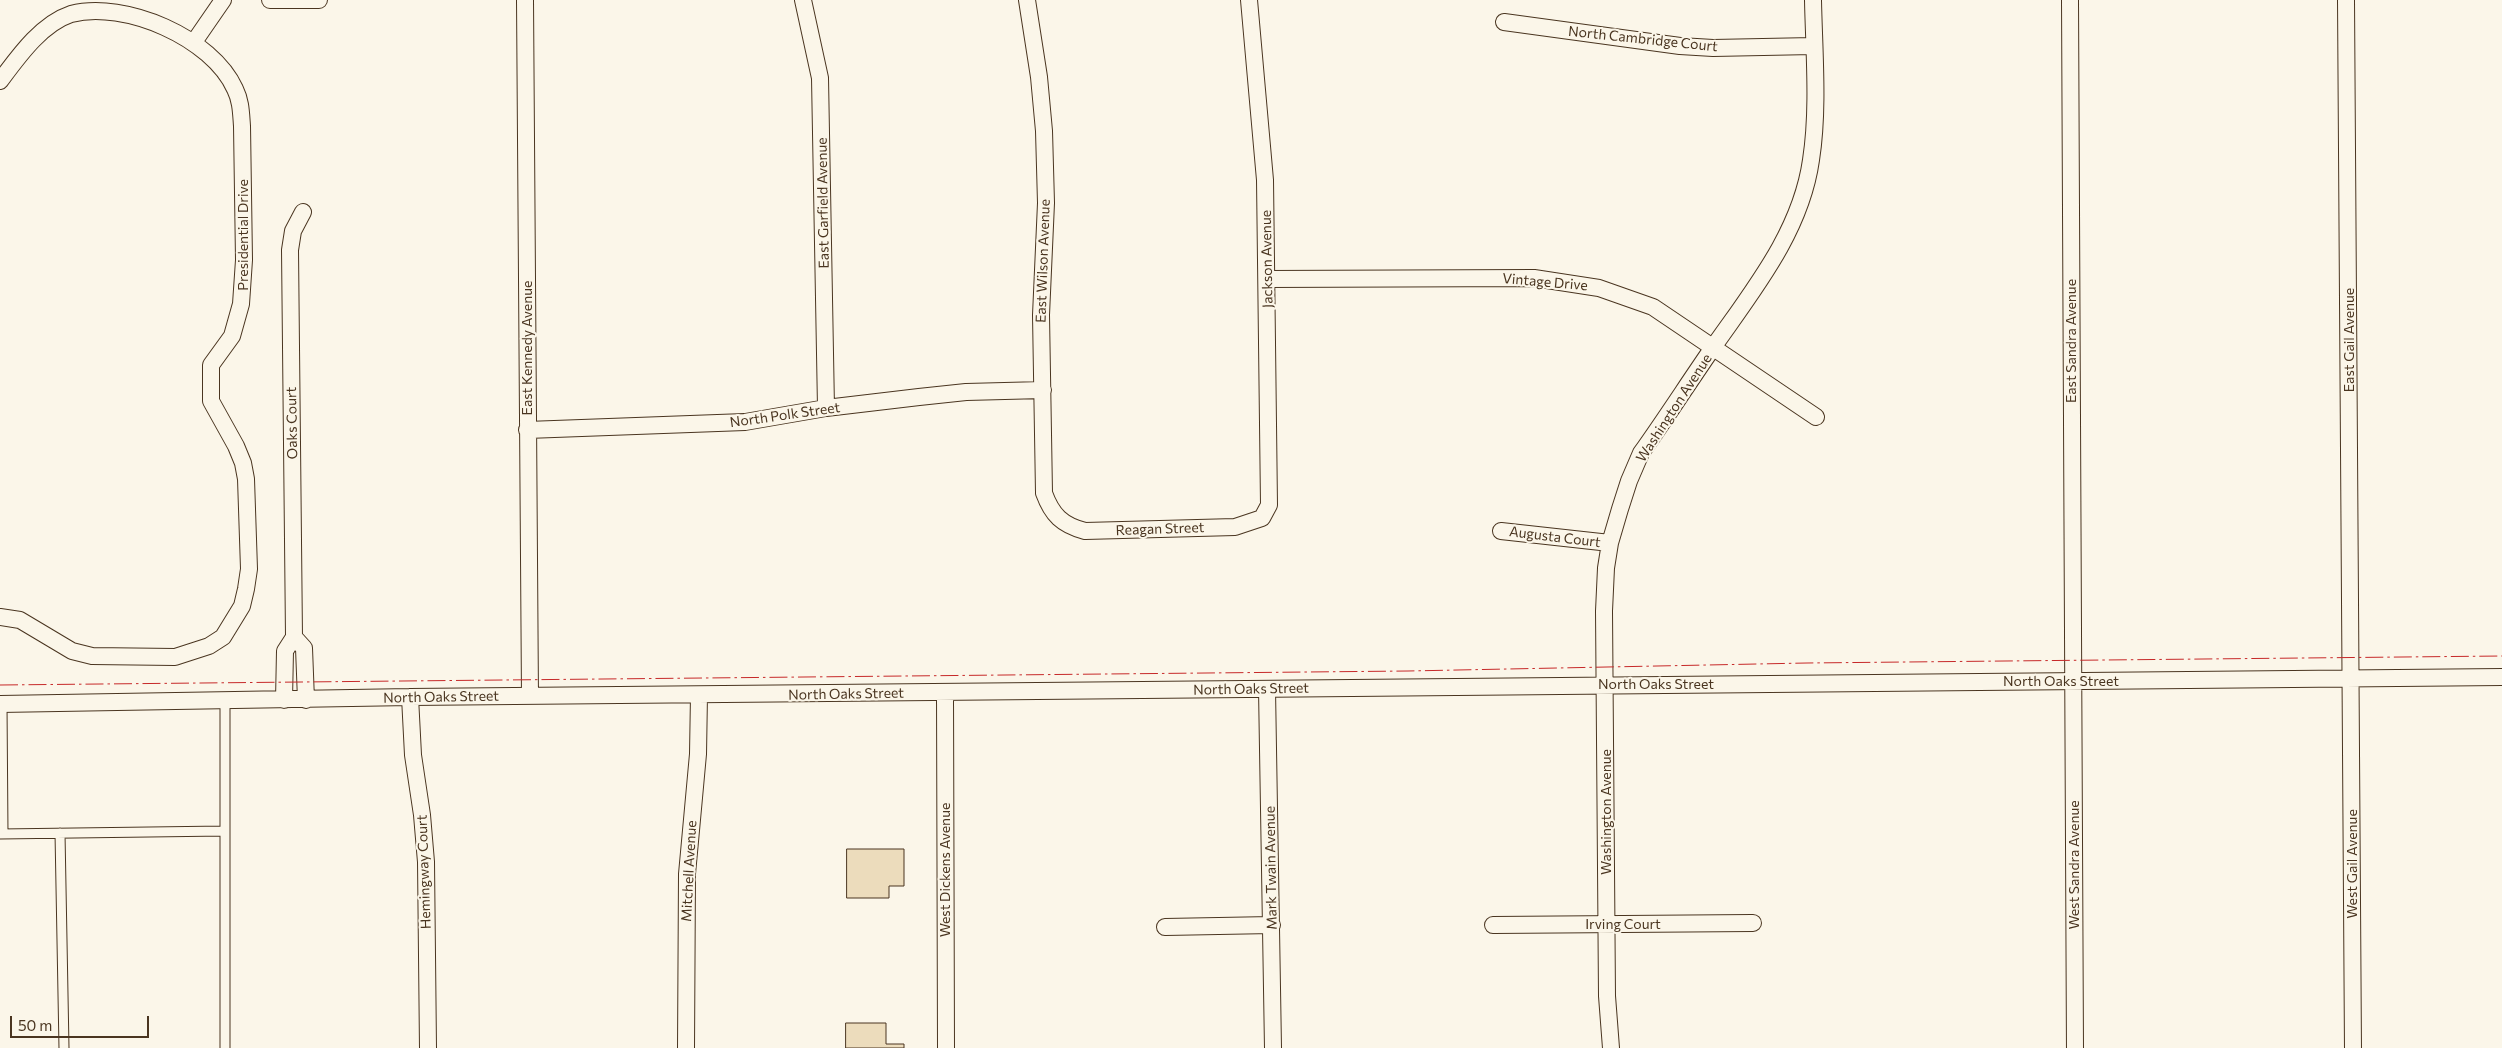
<!DOCTYPE html>
<style>
body{margin:0}
#map{position:relative;width:2502px;height:1048px;overflow:hidden;background:#fbf6e9;font-family:Commissioner,sans-serif}
canvas{display:block}
.scale{position:absolute;left:10px;top:1016px;width:139px;height:22px;box-sizing:border-box;border:2px solid #4a3520;border-top:0;padding-left:6px;font-size:15px;line-height:18px;white-space:nowrap;color:#4a3520;-webkit-text-stroke:4px #fbf6e9;paint-order:stroke}
</style>
<div id="map">
<canvas width="2502" height="1048"></canvas>
<div class="scale">50 m</div>
</div>
<script>
const context = document.querySelector('canvas').getContext('2d');
context.lineJoin = 'round';
function fill(path, color) {
  context.fillStyle = color;
  context.fill(path, 'evenodd');
}
function trace(path, color, width, dash) {
  context.strokeStyle = color;
  context.lineWidth = width;
  context.lineCap = dash ? 'butt' : 'round';
  context.setLineDash(dash || []);
  context.stroke(path);
}
function label(font, color, halo, rows, align = 'center') {
  context.font = font + ' Commissioner,sans-serif';
  context.lineWidth = 4;
  context.setLineDash([]);
  context.textBaseline = 'middle';
  context.strokeStyle = halo;
  context.fillStyle = color;
  for (const [text, x, y, turn = 0] of rows) {
    context.save();
    context.translate(x, y);
    context.rotate((+turn || 0) * Math.PI / 180);
    context.textAlign = isNaN(turn) ? turn : align;
    if (halo) context.strokeText(text, 0, 0);
    context.fillText(text, 0, 0);
    context.restore();
  }
}
const building = new Path2D(`
 M 847,849 L 904,849 L 904,886 L 889,886 L 889,898 L 847,898 Z
 M 846,1023 L 886,1023 L 886,1044 L 904,1044 L 904,1048 L 846,1048 Z`);
const lane = new Path2D(`
 M 225,701 L 225,1048
 M 2,704 L 3,834
 M 60,833 L 64,1048
 M 0,834 L 224,831`);
const street = new Path2D(`
 M 270,0 L 319,0
 M 525,0 L 530,696
 M 803,0 L 820,78 L 826,408
 M 1027,0 L 1039,77 L 1044,131 L 1046,203 L 1041,315 L 1044,493 C 1052,515 1062,525 1085,531 L 1235,527 L 1262,518 L 1269,505 L 1265,180 L 1249,0
 M 2070,0 L 2075,1048
 M 2346,0 L 2353,1048
 M 1504,22 L 1680,46 L 1713,48 L 1813,46
 M 194,42 L 223,0
 M 0,81 C 18,57 41,24 71,14 C 125,0 212,38 235,89 C 241,101 241,113 242,126 L 244,260 L 241,304 L 232,336 L 211,365 L 211,401 L 236,446 L 243,463 L 246,479 L 249,569 L 246,589 L 242,606 L 223,637 L 209,646 L 175,657 L 92,656 L 72,651 L 20,620 L 0,617
 M 1267,279 L 1534,278 L 1599,288 L 1653,307 L 1816,417
 M 527,430 L 745,422 L 826,408 L 919,397 L 966,392 L 1043,390
 M 1501,531 L 1610,543
 M 294,637 L 304,648 L 306,700
 M 1267,689 L 1273,1048
 M 945,693 L 946,1048
 M 410,697 L 413,755 L 422,815 L 426,862 L 428,1048
 M 284,700 L 285,651 L 294,637 L 290,250 L 293,231 L 303,212
 M 0,704 L 410,697 L 2502,677
 M 1493,925 L 1753,923
 M 1165,927 L 1272,925
 M 686,1048 L 687,874 L 698,754 L 699,695
 M 1611,1048 L 1607,996 L 1604,611 L 1606,568 L 1610,543 L 1620,509 L 1629,481 L 1641,453 C 1666,418 1689,382 1714,346 C 1754,289 1801,231 1811,160 C 1819,109 1814,51 1813,0`);
const power = new Path2D(`
 M 0,685 L 1408,671 L 1807,663 L 2502,656`);
const streetNames = [
 ["North Cambridge Court",1643,39,6],
 ["East Garfield Avenue",823,203,-91],
 ["Presidential Drive",243,235,-90],
 ["Jackson Avenue",1267,259,-91],
 ["East Wilson Avenue",1043,261,-88],
 ["Vintage Drive",1545,282,5],
 ["East Gail Avenue",2349,340,-90],
 ["East Sandra Avenue",2071,341,-90],
 ["East Kennedy Avenue",527,348,-90],
 ["Washington Avenue",1674,408,-57],
 ["North Polk Street",785,415,-8],
 ["Oaks Court",292,423,-91],
 ["Reagan Street",1160,529,-2],
 ["Augusta Court",1555,537,7],
 ["North Oaks Street",2061,681],
 ["North Oaks Street",1656,684],
 ["North Oaks Street",1251,689,-1],
 ["North Oaks Street",846,694,-1],
 ["North Oaks Street",441,697,-1],
 ["Washington Avenue",1606,812,-90],
 ["West Gail Avenue",2352,864,-90],
 ["West Sandra Avenue",2074,865,-90],
 ["Mark Twain Avenue",1271,868,-91],
 ["West Dickens Avenue",945,870,-90],
 ["Mitchell Avenue",689,871,-87],
 ["Hemingway Court",424,872,-92],
 ["Irving Court",1623,924]
];
fill(building, '#ecdcbc');
trace(building, '#4a3520', 1);
trace(lane, '#4a3520', 11);
trace(street, '#4a3520', 18);
trace(lane, '#fbf6e9', 9);
trace(street, '#fbf6e9', 16);
trace(power, '#c62828', 1, [18, 4, 2.5, 4]);
label('14px', '#4a3520', '#fbf6e9', streetNames);
</script>
